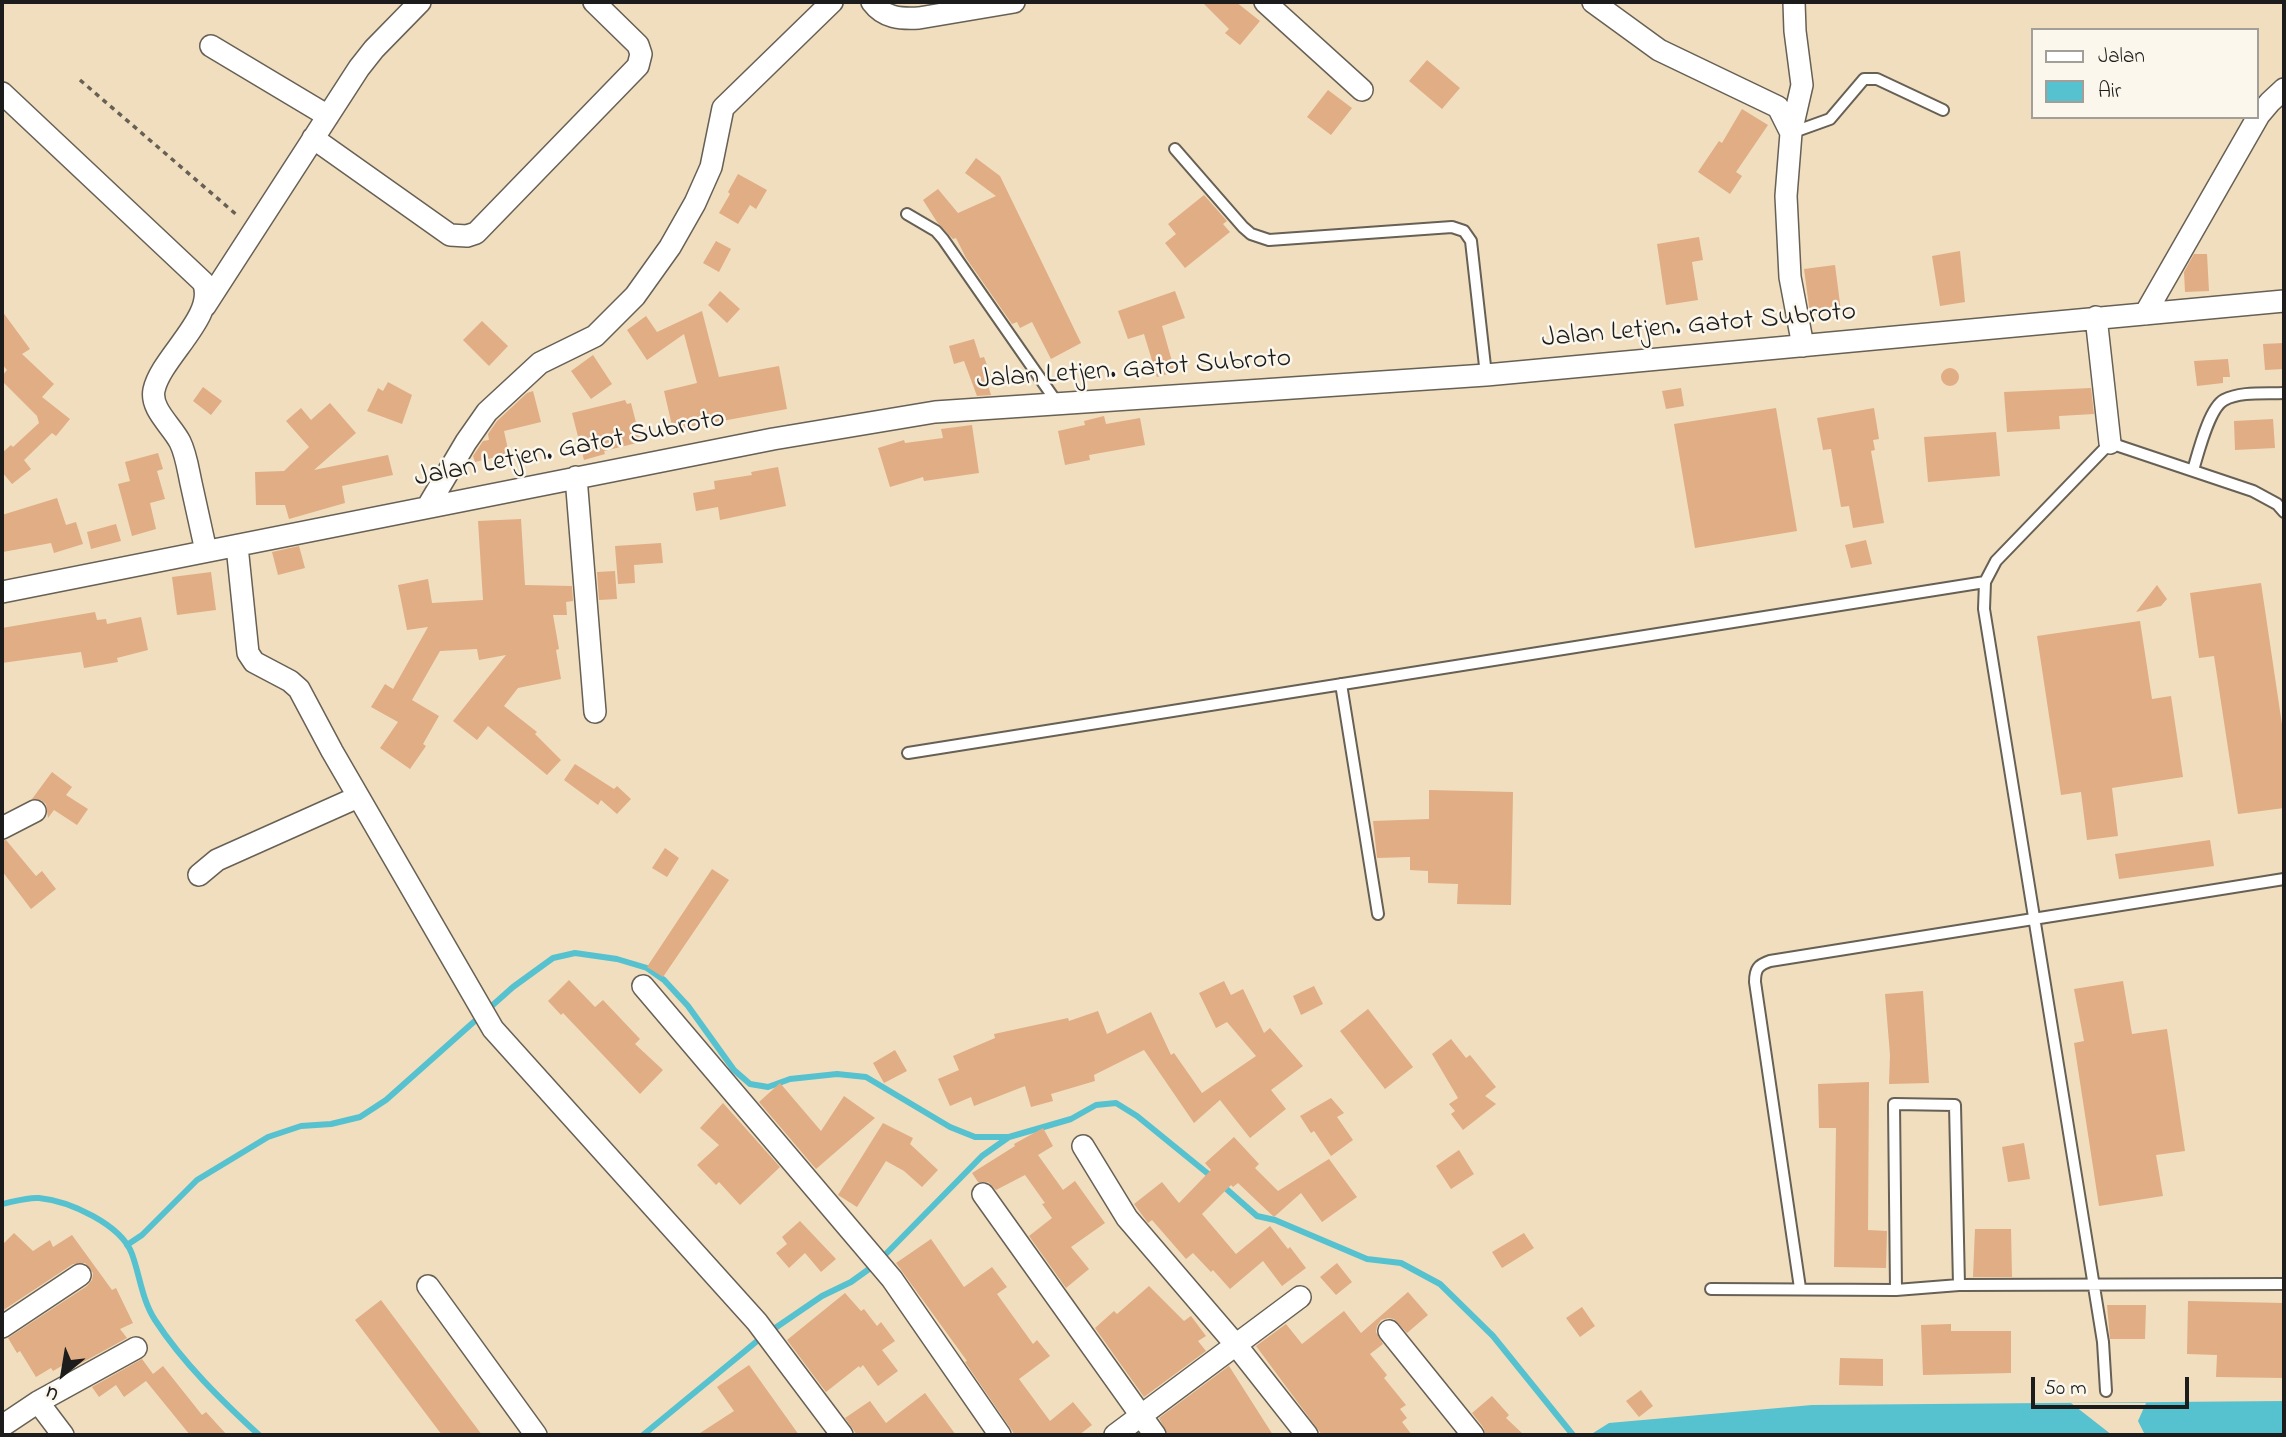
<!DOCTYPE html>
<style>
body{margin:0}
#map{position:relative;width:2286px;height:1437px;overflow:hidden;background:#f1debf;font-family:"Indie Flower",sans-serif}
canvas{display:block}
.frame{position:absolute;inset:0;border:4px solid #1c1c1c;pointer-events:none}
.legend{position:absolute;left:2031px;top:28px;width:228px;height:91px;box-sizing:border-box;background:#fbf7ec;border:2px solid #a29f99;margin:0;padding:9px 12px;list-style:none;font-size:21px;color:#1c1c1c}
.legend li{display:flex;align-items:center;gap:14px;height:35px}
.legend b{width:35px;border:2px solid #a29f99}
.north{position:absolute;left:28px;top:1339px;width:70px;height:70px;-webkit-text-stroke:5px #fbf7ec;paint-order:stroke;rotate:210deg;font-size:19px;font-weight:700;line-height:28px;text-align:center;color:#1c1c1c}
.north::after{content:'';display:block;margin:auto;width:24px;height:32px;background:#1c1c1c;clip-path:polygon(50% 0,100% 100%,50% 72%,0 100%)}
.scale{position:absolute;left:2031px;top:1377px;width:158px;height:32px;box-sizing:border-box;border:4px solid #1c1c1c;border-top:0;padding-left:9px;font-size:21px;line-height:24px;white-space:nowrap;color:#1c1c1c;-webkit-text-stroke:5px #fbf7ec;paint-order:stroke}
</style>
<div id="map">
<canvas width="2286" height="1437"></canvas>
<div class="frame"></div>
<ul class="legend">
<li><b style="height:9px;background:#fff"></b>Jalan</li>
<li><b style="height:19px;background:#56c2cf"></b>Air</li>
</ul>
<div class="north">U</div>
<div class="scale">50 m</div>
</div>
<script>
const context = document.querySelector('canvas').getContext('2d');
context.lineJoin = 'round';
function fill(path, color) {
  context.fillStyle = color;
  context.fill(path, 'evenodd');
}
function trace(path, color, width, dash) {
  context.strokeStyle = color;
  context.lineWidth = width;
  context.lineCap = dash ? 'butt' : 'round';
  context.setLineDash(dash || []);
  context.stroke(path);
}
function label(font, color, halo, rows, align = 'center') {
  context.font = font + ' "Indie Flower",sans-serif';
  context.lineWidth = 5;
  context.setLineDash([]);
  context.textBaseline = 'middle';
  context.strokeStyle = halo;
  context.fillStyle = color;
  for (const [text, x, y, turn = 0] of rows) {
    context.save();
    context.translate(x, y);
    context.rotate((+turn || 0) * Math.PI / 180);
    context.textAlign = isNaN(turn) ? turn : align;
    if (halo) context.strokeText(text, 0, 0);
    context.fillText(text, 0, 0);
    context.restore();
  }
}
const water = new Path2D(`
 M 2284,1401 L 2284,1435 L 1590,1435 L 1609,1423 L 1812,1405 Z`);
const pier = new Path2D(`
 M 2071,1403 L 2146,1403 L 2138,1421 L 2145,1435 L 2112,1435 Z`);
const stream = new Path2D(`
 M 1223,1186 L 1257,1216 L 1275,1220 L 1367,1259 L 1401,1263 L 1440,1284 L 1493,1336 L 1573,1435
 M 2,1204 C 13,1202 27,1197 39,1198 C 69,1201 121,1224 132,1254 C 140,1276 142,1300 155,1320 C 183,1363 222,1401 259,1435
 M 127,1245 L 142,1235 L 197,1180 L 268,1137 L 301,1126 L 331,1124 L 360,1117 L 386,1100 L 513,987 L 553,958 L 575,953 L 617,959 L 647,968 L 664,980 L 688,1006 L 734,1070 L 750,1084 L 768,1087 L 790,1079 L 837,1074 L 866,1077 L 950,1127 L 975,1137 L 1009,1137
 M 643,1435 L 762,1337 L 822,1296 L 851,1282 L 876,1264 L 982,1156 L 1009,1137 L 1071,1119 L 1096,1105 L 1116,1103 L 1137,1116 L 1212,1177`);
const building = new Path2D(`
 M 1202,2 L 1236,2 L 1260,21 L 1240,45 L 1225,33 L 1229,29 Z
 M 1427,60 L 1460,88 L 1442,109 L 1409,81 Z
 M 1328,90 L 1352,108 L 1331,135 L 1307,117 Z
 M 1742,109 L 1768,125 L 1736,172 L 1742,176 L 1730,194 L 1698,172 L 1719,141 L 1722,143 Z
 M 976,158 L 1000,176 L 1081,343 L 1051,359 L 1032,322 L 1020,328 L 1017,322 L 1012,324 L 966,258 L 956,238 L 953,239 L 937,222 L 923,200 L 938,189 L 958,213 L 996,196 L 965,173 Z
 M 738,174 L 767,190 L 756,209 L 750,205 L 738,224 L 719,213 L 730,194 L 728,192 Z
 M 1204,195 L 1227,221 L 1223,224 L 1230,232 L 1185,268 L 1165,243 L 1176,234 L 1168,224 Z
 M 1699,237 L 1703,260 L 1692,262 L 1698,300 L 1666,305 L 1657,244 Z
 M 716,241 L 731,249 L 719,272 L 703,263 Z
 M 1960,251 L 1965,302 L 1940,306 L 1932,256 Z
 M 2194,254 L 2207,254 L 2209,291 L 2185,292 L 2184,272 Z
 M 1835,265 L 1841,311 L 1810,314 L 1804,269 Z
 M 720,291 L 740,309 L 727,323 L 708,305 Z
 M 1175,291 L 1185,318 L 1162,326 L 1175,372 L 1157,377 L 1144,334 L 1128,339 L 1118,311 Z
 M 2,311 L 30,349 L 22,354 L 54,384 L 42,397 L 70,419 L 56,436 L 52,433 L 24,460 L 31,469 L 12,484 L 2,472 L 2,453 L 11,445 L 13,447 L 39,423 L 37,416 L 2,381 L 2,376 L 7,370 L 2,364 Z
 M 702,311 L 719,377 L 779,366 L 787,409 L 673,430 L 664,391 L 697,383 L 684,334 L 647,360 L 627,330 L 646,316 L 657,332 Z
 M 482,321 L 508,346 L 489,366 L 463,340 Z
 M 974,339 L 980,358 L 984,357 L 991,376 L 986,378 L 991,395 L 977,396 L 964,361 L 954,364 L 949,346 Z
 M 2284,343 L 2284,369 L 2265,370 L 2263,344 Z
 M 593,355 L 612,384 L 591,399 L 571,371 Z
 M 2228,359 L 2230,377 L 2223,377 L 2223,383 L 2197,386 L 2194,361 Z
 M1941 377a9 9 0 1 1 18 0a9 9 0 1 1-18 0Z
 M 388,382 L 412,395 L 402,424 L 367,411 L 378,388 L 383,391 Z
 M 203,387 L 222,401 L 211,415 L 193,401 Z
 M 1681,388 L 1684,406 L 1666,409 L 1662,391 Z
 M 2091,388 L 2094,414 L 2059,416 L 2060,429 L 2007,432 L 2004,392 Z
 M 533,391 L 541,422 L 504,431 L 509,454 L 475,462 L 473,456 L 483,441 L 489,440 L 488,434 L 497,421 L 527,393 Z
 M 625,400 L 627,404 L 631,403 L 641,442 L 604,451 L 605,454 L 584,460 L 572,413 Z
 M 330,403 L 356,433 L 314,470 L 388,455 L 393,475 L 342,486 L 345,503 L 289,519 L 285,505 L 256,505 L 255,472 L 284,471 L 309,447 L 286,421 L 301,408 L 311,420 Z
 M 1776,408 L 1797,531 L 1695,548 L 1674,424 Z
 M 1874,408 L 1879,439 L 1873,440 L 1875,450 L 1871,451 L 1884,523 L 1853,528 L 1849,506 L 1841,507 L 1831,449 L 1823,450 L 1817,418 Z
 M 1104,416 L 1106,424 L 1140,418 L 1145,445 L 1089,455 L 1090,460 L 1065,465 L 1058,431 L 1085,425 L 1084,421 Z
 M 2273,419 L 2275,448 L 2235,450 L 2234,421 Z
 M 972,425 L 979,473 L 924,481 L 923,477 L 890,487 L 878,448 L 904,440 L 905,443 L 943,438 L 941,429 Z
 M 1996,432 L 2000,476 L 1928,482 L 1924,437 Z
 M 158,453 L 163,469 L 157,471 L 165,499 L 150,503 L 156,529 L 132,536 L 118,484 L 130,481 L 125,462 Z
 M 778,467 L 786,506 L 720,520 L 718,507 L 696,511 L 693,493 L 715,489 L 714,481 L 752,475 L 751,472 Z
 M 57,498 L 66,525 L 76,522 L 83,544 L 54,553 L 51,543 L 3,552 L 2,515 Z
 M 521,519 L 525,585 L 572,586 L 573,601 L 566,602 L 567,615 L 553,615 L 559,649 L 556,650 L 561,679 L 518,688 L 504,706 L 537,732 L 535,734 L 561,760 L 547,775 L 488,726 L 477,740 L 453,721 L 506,655 L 479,660 L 477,649 L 440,651 L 412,700 L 439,716 L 423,744 L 426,746 L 410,769 L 380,748 L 398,722 L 371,707 L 385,684 L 393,689 L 428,627 L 407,630 L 398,585 L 428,579 L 432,603 L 483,600 L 478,521 Z
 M 116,524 L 121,541 L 91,549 L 87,532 Z
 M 1866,540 L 1872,564 L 1851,568 L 1845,545 Z
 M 661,543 L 663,563 L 634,565 L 635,583 L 618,584 L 615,546 Z
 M 299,546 L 305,568 L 278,575 L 272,552 Z
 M 615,571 L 617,599 L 599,600 L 597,572 Z
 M 211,572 L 216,610 L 177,615 L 172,577 Z
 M 2261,583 L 2284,738 L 2284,808 L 2238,814 L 2214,656 L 2199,658 L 2190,593 Z
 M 2157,585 L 2167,599 L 2161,606 L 2136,612 Z
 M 95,612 L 97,620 L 106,619 L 107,624 L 141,617 L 148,650 L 117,658 L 118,662 L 84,668 L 81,652 L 2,663 L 2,628 Z
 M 2140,621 L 2152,699 L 2171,696 L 2183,777 L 2112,788 L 2118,836 L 2087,840 L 2081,792 L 2061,795 L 2037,636 Z
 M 575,764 L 614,789 L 617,786 L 631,799 L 617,814 L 601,800 L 598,805 L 564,780 Z
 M 52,772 L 72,787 L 66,795 L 88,809 L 77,825 L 54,810 L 48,818 L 46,804 L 41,800 L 32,799 Z
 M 1429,790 L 1513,792 L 1511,905 L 1457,904 L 1458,884 L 1428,883 L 1428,871 L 1410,870 L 1410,857 L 1377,858 L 1373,821 L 1429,819 Z
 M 6,840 L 36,876 L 42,871 L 56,889 L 31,909 L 2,871 L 2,841 Z
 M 2210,840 L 2214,866 L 2119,879 L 2115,854 Z
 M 665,848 L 679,858 L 667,877 L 652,868 Z
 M 712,869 L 729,880 L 663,977 L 647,967 Z
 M 569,980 L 595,1007 L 603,1000 L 640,1039 L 635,1044 L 663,1070 L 640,1094 L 563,1013 L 561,1015 L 548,1001 Z
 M 1224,981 L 1231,995 L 1243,989 L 1264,1033 L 1270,1028 L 1303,1066 L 1271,1090 L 1286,1109 L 1250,1138 L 1220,1100 L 1194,1123 L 1144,1050 L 1094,1075 L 1095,1081 L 1051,1094 L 1053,1101 L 1031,1107 L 1025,1086 L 974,1106 L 971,1097 L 950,1106 L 938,1079 L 959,1070 L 953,1056 L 995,1038 L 994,1034 L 1068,1018 L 1069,1021 L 1098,1011 L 1107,1034 L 1151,1012 L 1171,1055 L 1174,1053 L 1202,1093 L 1256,1056 L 1227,1022 L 1216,1028 L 1199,993 Z
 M 2123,981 L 2132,1034 L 2167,1029 L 2185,1151 L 2156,1155 L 2163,1196 L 2099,1206 L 2074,1043 L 2084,1041 L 2074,989 Z
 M 1314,986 L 1323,1004 L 1301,1015 L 1293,996 Z
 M 1923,991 L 1929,1083 L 1889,1084 L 1890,1055 L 1885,994 Z
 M 1368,1009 L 1413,1067 L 1385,1089 L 1340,1031 Z
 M 1451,1039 L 1466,1058 L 1470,1055 L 1496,1087 L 1485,1096 L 1496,1104 L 1463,1130 L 1451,1114 L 1455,1111 L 1449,1104 L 1458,1098 L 1432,1054 Z
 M 895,1050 L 907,1071 L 884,1083 L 873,1063 Z
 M 1869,1082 L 1868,1230 L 1887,1231 L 1886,1268 L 1834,1267 L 1836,1128 L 1819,1128 L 1818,1084 Z
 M 780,1083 L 821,1131 L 844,1096 L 875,1118 L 816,1169 L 759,1102 Z
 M 1331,1098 L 1344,1113 L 1337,1117 L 1353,1140 L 1331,1156 L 1314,1131 L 1311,1133 L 1300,1116 Z
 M 723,1103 L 780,1167 L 740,1205 L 719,1182 L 716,1185 L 697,1165 L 719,1145 L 700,1128 Z
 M 883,1123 L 913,1138 L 910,1144 L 938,1170 L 922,1187 L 904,1171 L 886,1161 L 857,1207 L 838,1195 Z
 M 1043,1128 L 1053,1146 L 1038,1155 L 1063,1190 L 1075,1181 L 1105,1223 L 1071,1247 L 1089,1269 L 1066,1288 L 1029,1236 L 1052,1218 L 1042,1204 L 1045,1203 L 1025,1175 L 996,1190 L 988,1182 L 978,1182 L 972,1173 L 1015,1146 L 1014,1144 Z
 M 1234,1137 L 1259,1164 L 1255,1168 L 1278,1191 L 1329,1159 L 1357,1197 L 1322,1222 L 1301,1193 L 1274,1217 L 1238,1183 L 1233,1187 L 1231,1185 L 1202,1214 L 1236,1254 L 1270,1226 L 1288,1249 L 1290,1247 L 1306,1268 L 1282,1286 L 1263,1261 L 1230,1289 L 1213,1270 L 1211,1272 L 1193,1253 L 1186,1259 L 1152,1220 L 1148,1223 L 1134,1204 L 1162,1182 L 1179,1203 L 1211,1170 L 1205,1163 Z
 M 2024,1143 L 2030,1179 L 2008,1182 L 2002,1147 Z
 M 1459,1150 L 1474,1174 L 1451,1189 L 1436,1166 Z
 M 800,1221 L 836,1259 L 821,1272 L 805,1253 L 789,1268 L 776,1253 L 787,1244 L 782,1237 Z
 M 1975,1229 L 2011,1229 L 2012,1277 L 1973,1277 Z
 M 14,1233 L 33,1251 L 50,1240 L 53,1247 L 72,1235 L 112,1290 L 116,1288 L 133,1323 L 120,1329 L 127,1338 L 76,1366 L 72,1360 L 53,1371 L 51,1368 L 36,1377 L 20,1351 L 17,1353 L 8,1338 L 87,1286 L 92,1280 L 93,1273 L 85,1263 L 73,1264 L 2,1311 L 2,1245 Z
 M 1524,1233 L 1534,1248 L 1502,1268 L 1492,1252 Z
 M 931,1239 L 964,1287 L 992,1267 L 1007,1287 L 997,1294 L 1033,1344 L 1037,1340 L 1050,1356 L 1019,1379 L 1050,1421 L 1073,1402 L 1092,1425 L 1079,1435 L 1015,1435 L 965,1362 L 967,1361 L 896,1263 Z
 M 1337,1263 L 1352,1282 L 1336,1295 L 1320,1277 Z
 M 1149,1286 L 1184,1321 L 1191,1316 L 1206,1336 L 1198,1341 L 1206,1351 L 1144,1397 L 1095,1328 L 1114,1311 L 1117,1314 Z
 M 1408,1292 L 1428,1315 L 1407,1333 L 1394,1319 L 1388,1318 L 1381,1320 L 1377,1326 L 1376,1332 L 1383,1344 L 1370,1354 L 1387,1375 L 1384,1378 L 1406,1405 L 1400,1409 L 1407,1418 L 1402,1422 L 1412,1435 L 1322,1435 L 1256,1346 L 1286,1324 L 1302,1344 L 1344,1311 L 1361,1333 Z
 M 845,1293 L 861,1311 L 864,1309 L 877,1326 L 881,1322 L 895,1341 L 882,1350 L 898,1371 L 878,1386 L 863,1365 L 860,1368 L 859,1366 L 826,1392 L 787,1340 Z
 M 381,1300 L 482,1435 L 442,1435 L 355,1320 Z
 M 2188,1301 L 2284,1303 L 2284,1378 L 2216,1377 L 2217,1355 L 2187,1354 Z
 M 2107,1305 L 2146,1305 L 2145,1339 L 2110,1339 Z
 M 1582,1307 L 1595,1326 L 1580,1337 L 1566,1318 Z
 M 1951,1324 L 1951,1331 L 2011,1331 L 2011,1373 L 1923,1375 L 1921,1325 Z
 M 1840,1358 L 1883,1359 L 1883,1386 L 1839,1385 Z
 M 142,1359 L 153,1374 L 163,1366 L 202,1415 L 206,1412 L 227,1435 L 190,1435 L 146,1381 L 124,1397 L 116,1385 L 99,1397 L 92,1387 Z
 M 749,1365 L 799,1435 L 697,1435 L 734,1411 L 717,1387 Z
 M 1229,1366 L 1273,1435 L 1168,1435 L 1159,1418 Z
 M 1641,1390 L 1653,1406 L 1639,1417 L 1626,1401 Z
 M 925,1393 L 956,1435 L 857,1435 L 845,1418 L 870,1401 L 886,1423 Z
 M 1492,1396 L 1509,1415 L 1506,1418 L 1524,1435 L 1486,1435 L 1483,1427 L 1472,1413 Z`);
const path = new Path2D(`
 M 80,80 L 238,216`);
const lane = new Path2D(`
 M 1791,133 L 1830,119 L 1864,79 L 1877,79 L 1943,110
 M 1175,149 L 1243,227 L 1251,234 L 1269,240 L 1452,227 L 1464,231 L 1471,241 L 1486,375
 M 907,214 L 936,231 L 943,239 L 1058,404
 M 2193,470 C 2198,454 2209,408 2224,400 C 2241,391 2266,394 2284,393
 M 1341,684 L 1378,914
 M 908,753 L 1985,582
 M 1800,1288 L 1755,982 C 1755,969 1758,965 1770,961 L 2284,879
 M 1711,1289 L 1896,1290 L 1959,1285 L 2284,1284
 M 1896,1290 L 1894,1104 L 1955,1105 L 1959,1285
 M 2106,1391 L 2103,1342 L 1984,609 L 1985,582 L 1996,561 L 2110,443 L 2253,491 L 2277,504 L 2284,512`);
const street = new Path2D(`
 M 872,2 C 884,18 900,19 919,18 L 1014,2
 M 1265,2 L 1362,90
 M 1593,2 L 1659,50 L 1778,107 L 1791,133 L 1786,196 L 1790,277 L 1803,346
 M 211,46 L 328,116
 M 2,93 L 203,282 C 218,315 161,357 154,390 C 150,409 172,426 180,442 C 186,454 188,469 191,483 C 196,506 201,529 206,551
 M 1791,133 L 1802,85 L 1795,31 L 1794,2
 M 313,138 L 450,235 L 467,236 L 476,233 L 638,66 L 641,54 L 638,45 L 594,2
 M 205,306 L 359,68 L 374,49 L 420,2
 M 2145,314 L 2259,115 L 2270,102 L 2284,89
 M 2096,317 L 2110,443
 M 576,477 L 595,712
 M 428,506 L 466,442 L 487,412 L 540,363 L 595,336 L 635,296 L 670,247 L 695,203 L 711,167 L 723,108 L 832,2
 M 237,546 L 248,653 L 254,662 L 290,681 L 299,689 L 332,751 L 493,1029 L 757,1322 L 842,1435
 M 2,592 L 773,439 L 935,412 L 1486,375 L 2284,301
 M 2,828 L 35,811
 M 199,875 L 217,860 L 358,797
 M 643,986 L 892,1279 L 1000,1435
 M 1083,1146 L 1127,1218 L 1236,1345 L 1307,1435
 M 983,1194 L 1155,1435
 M 428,1286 L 536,1435
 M 2,1327 L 80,1275
 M 1389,1331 L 1473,1435
 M 38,1402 L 63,1435
 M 2,1426 L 38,1402 L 136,1348
 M 1115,1435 L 1300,1297`);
const streetNames = [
 ["Jalan Letjen. Gatot Subroto",1699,327,-5],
 ["Jalan Letjen. Gatot Subroto",1134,371,-4],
 ["Jalan Letjen. Gatot Subroto",570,450,-11]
];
fill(water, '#56c2cf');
fill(pier, '#f1debf');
trace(stream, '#56c2cf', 6);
fill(building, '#e0ad85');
trace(lane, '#676055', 14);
trace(street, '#676055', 24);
trace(path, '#676055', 3.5, [5, 5]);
trace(lane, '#fff', 10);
trace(street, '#fff', 21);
label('28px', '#1c1c1c', '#fbf7ec', streetNames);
</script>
